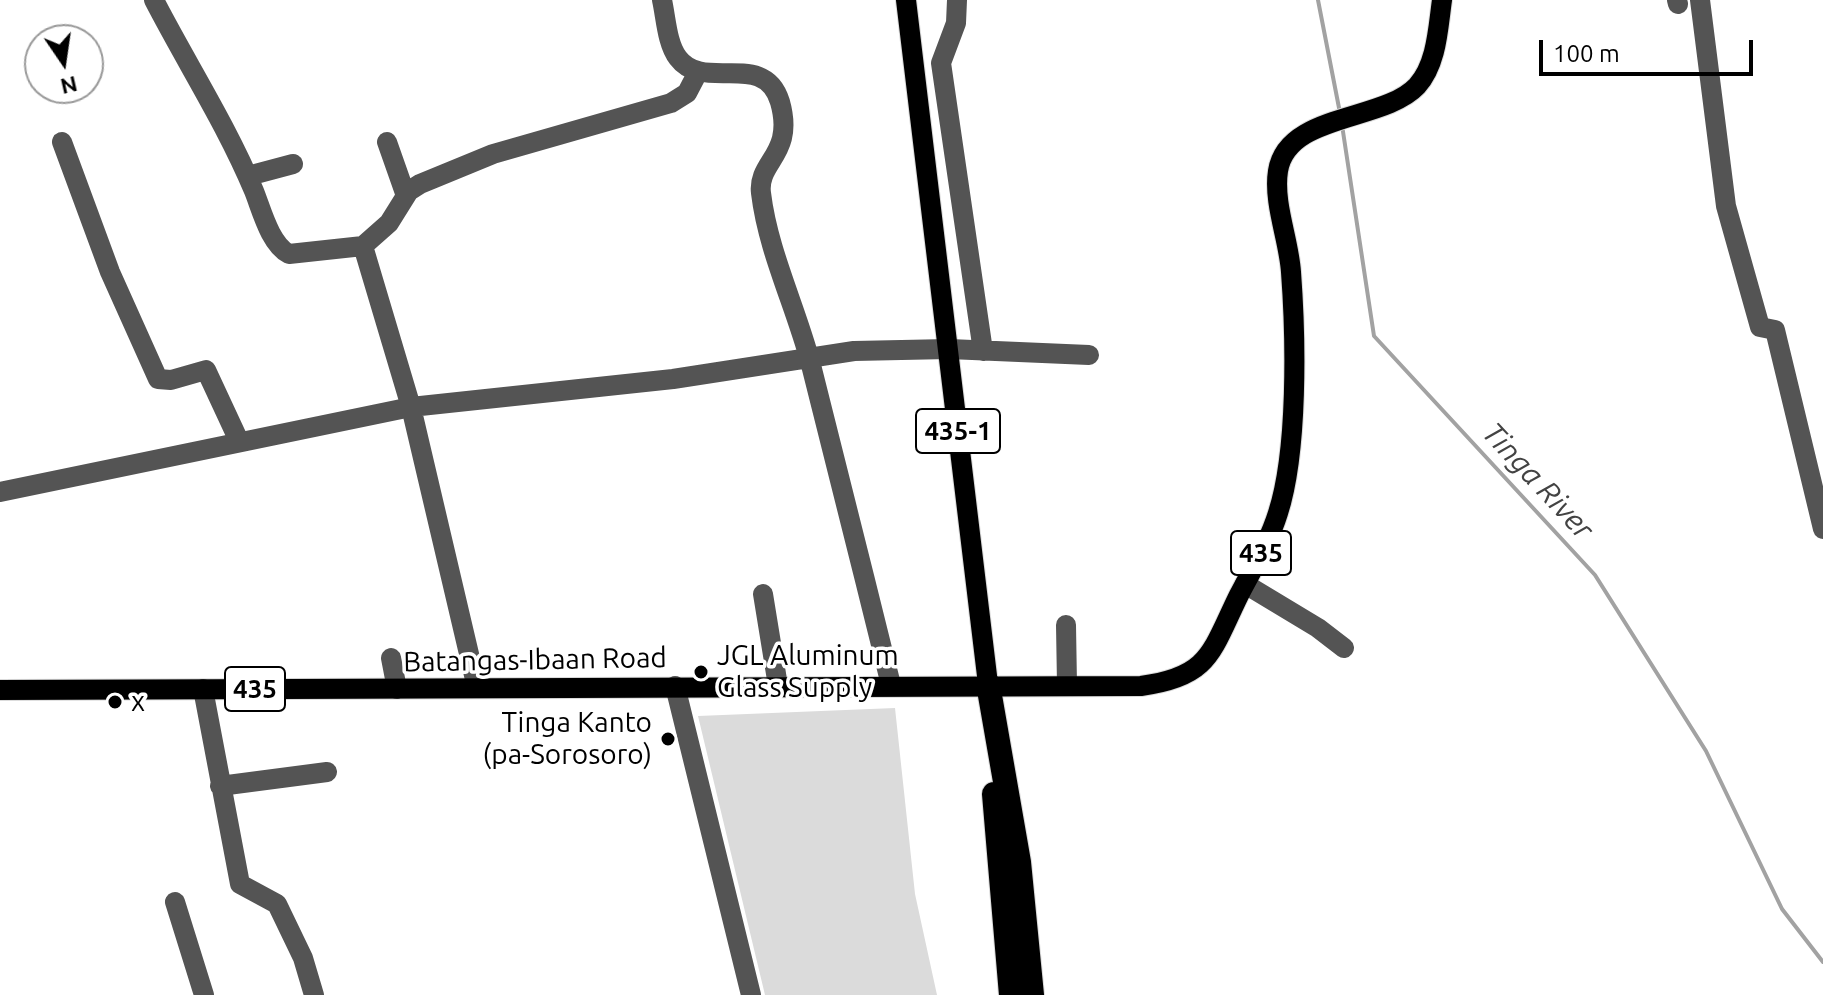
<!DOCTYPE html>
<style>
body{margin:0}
#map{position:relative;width:1823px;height:995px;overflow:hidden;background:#fff;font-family:Ubuntu,sans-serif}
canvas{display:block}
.north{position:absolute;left:24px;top:24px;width:80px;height:80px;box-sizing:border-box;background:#fff;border:2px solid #999;border-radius:50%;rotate:167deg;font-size:22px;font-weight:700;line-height:32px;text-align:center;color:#000}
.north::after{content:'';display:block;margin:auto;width:28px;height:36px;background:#000;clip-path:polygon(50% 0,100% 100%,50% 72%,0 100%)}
.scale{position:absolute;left:1539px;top:40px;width:214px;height:36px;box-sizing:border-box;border:4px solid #000;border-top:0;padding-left:10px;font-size:24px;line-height:28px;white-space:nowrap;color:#000;-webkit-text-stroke:6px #fff;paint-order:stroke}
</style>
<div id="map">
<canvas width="1823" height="995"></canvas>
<div class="north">N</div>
<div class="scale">100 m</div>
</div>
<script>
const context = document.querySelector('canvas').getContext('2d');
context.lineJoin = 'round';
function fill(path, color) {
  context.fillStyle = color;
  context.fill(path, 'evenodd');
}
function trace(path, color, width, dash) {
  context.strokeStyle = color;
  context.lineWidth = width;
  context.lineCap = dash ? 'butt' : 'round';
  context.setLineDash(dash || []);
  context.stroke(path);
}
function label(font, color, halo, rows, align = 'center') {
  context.font = font + ' Ubuntu,sans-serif';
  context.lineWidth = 7;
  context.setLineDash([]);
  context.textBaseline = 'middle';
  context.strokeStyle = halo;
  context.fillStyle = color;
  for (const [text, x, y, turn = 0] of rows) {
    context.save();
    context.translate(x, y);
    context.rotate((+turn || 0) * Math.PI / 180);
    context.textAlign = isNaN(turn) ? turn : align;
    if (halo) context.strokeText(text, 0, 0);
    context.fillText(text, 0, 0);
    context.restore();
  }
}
const green = new Path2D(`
 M 895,708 L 915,894 L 937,995 L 765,995 L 698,716 Z`);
const stream = new Path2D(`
 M 1318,0 L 1340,113
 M 1342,125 L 1374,336 L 1595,575 L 1706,751 L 1782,909 L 1823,962`);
const minor = new Path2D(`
 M 154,0 C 187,64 226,124 254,191 C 262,211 270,244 289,254 L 363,246 L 411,407 L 477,688
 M 662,0 C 666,18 667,44 678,58 C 704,93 764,49 780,102 C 795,155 757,161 761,193 C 768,251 795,305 810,361 C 838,469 864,577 891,685
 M 957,0 L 956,23 L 941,63 L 983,351
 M 1677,0 L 1678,4
 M 1700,0 L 1726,206 L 1760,327 L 1775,330 L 1823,529
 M 62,142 L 110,272 L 158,379 L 171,380 L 206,370 L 239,441
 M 387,142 L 406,196
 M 248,176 L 293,164
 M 363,246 L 389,223 L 409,191 L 420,184 L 493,154 L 671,103 L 687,93 L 698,72
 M 0,492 L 411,407 L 673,379 L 854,351 L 949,349 L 1089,355
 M 1245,584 L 1318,628 L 1344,648
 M 763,594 L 778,686
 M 1066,625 L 1067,685
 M 391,658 L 397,689
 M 675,686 L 751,995
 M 203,689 L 240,884 L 277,904 L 303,958 L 314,995
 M 220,786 L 327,772
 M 175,902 L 204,995`);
const major = new Path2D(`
 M 906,0 L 988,684
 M 0,690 L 1141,686 C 1210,677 1211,652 1239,595 C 1253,568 1269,542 1278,513 C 1298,451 1296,339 1291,272 C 1289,240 1273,203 1278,171 C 1287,113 1383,122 1417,86 C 1437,64 1438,28 1442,0`);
const highway = new Path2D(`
 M 988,684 L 1019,862 L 1032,995
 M 994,794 L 1011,995`);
const markers = [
 [701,672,8,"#000"],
 [115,702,8,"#000"],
 [668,739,8,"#000"]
];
const shields = [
 [958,431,84],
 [1261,553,60],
 [255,689,60]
];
const shieldNames = [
 ["435-1",958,431],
 ["435",1261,553],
 ["435",255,689]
];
const poiNames = [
 ["JGL Aluminum",717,656],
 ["Glass Supply",717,688],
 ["x",131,702],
 ["Tinga Kanto",652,723,"right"],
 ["(pa-Sorosoro)",652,755,"right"]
];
const streetNames = [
 ["Batangas-Ibaan Road",535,660,-1]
];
const waterNames = [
 ["Tinga River",1538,481,47]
];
fill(green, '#dbdbdb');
trace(stream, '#a2a2a2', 4);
trace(major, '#dbdbdb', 22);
trace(highway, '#dbdbdb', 26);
trace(minor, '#545454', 20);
trace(major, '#000', 20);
trace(highway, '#000', 24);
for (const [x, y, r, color] of markers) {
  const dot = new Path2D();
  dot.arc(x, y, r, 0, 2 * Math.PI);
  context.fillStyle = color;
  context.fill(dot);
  trace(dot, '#fff', 3);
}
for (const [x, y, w] of shields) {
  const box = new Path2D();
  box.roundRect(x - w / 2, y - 22, w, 44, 6);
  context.fillStyle = '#fff';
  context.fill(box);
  trace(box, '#000', 2);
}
label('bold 26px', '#000', null, shieldNames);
label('28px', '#000', '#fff', poiNames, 'left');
label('28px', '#000', '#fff', streetNames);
label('italic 30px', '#434343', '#fff', waterNames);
</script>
